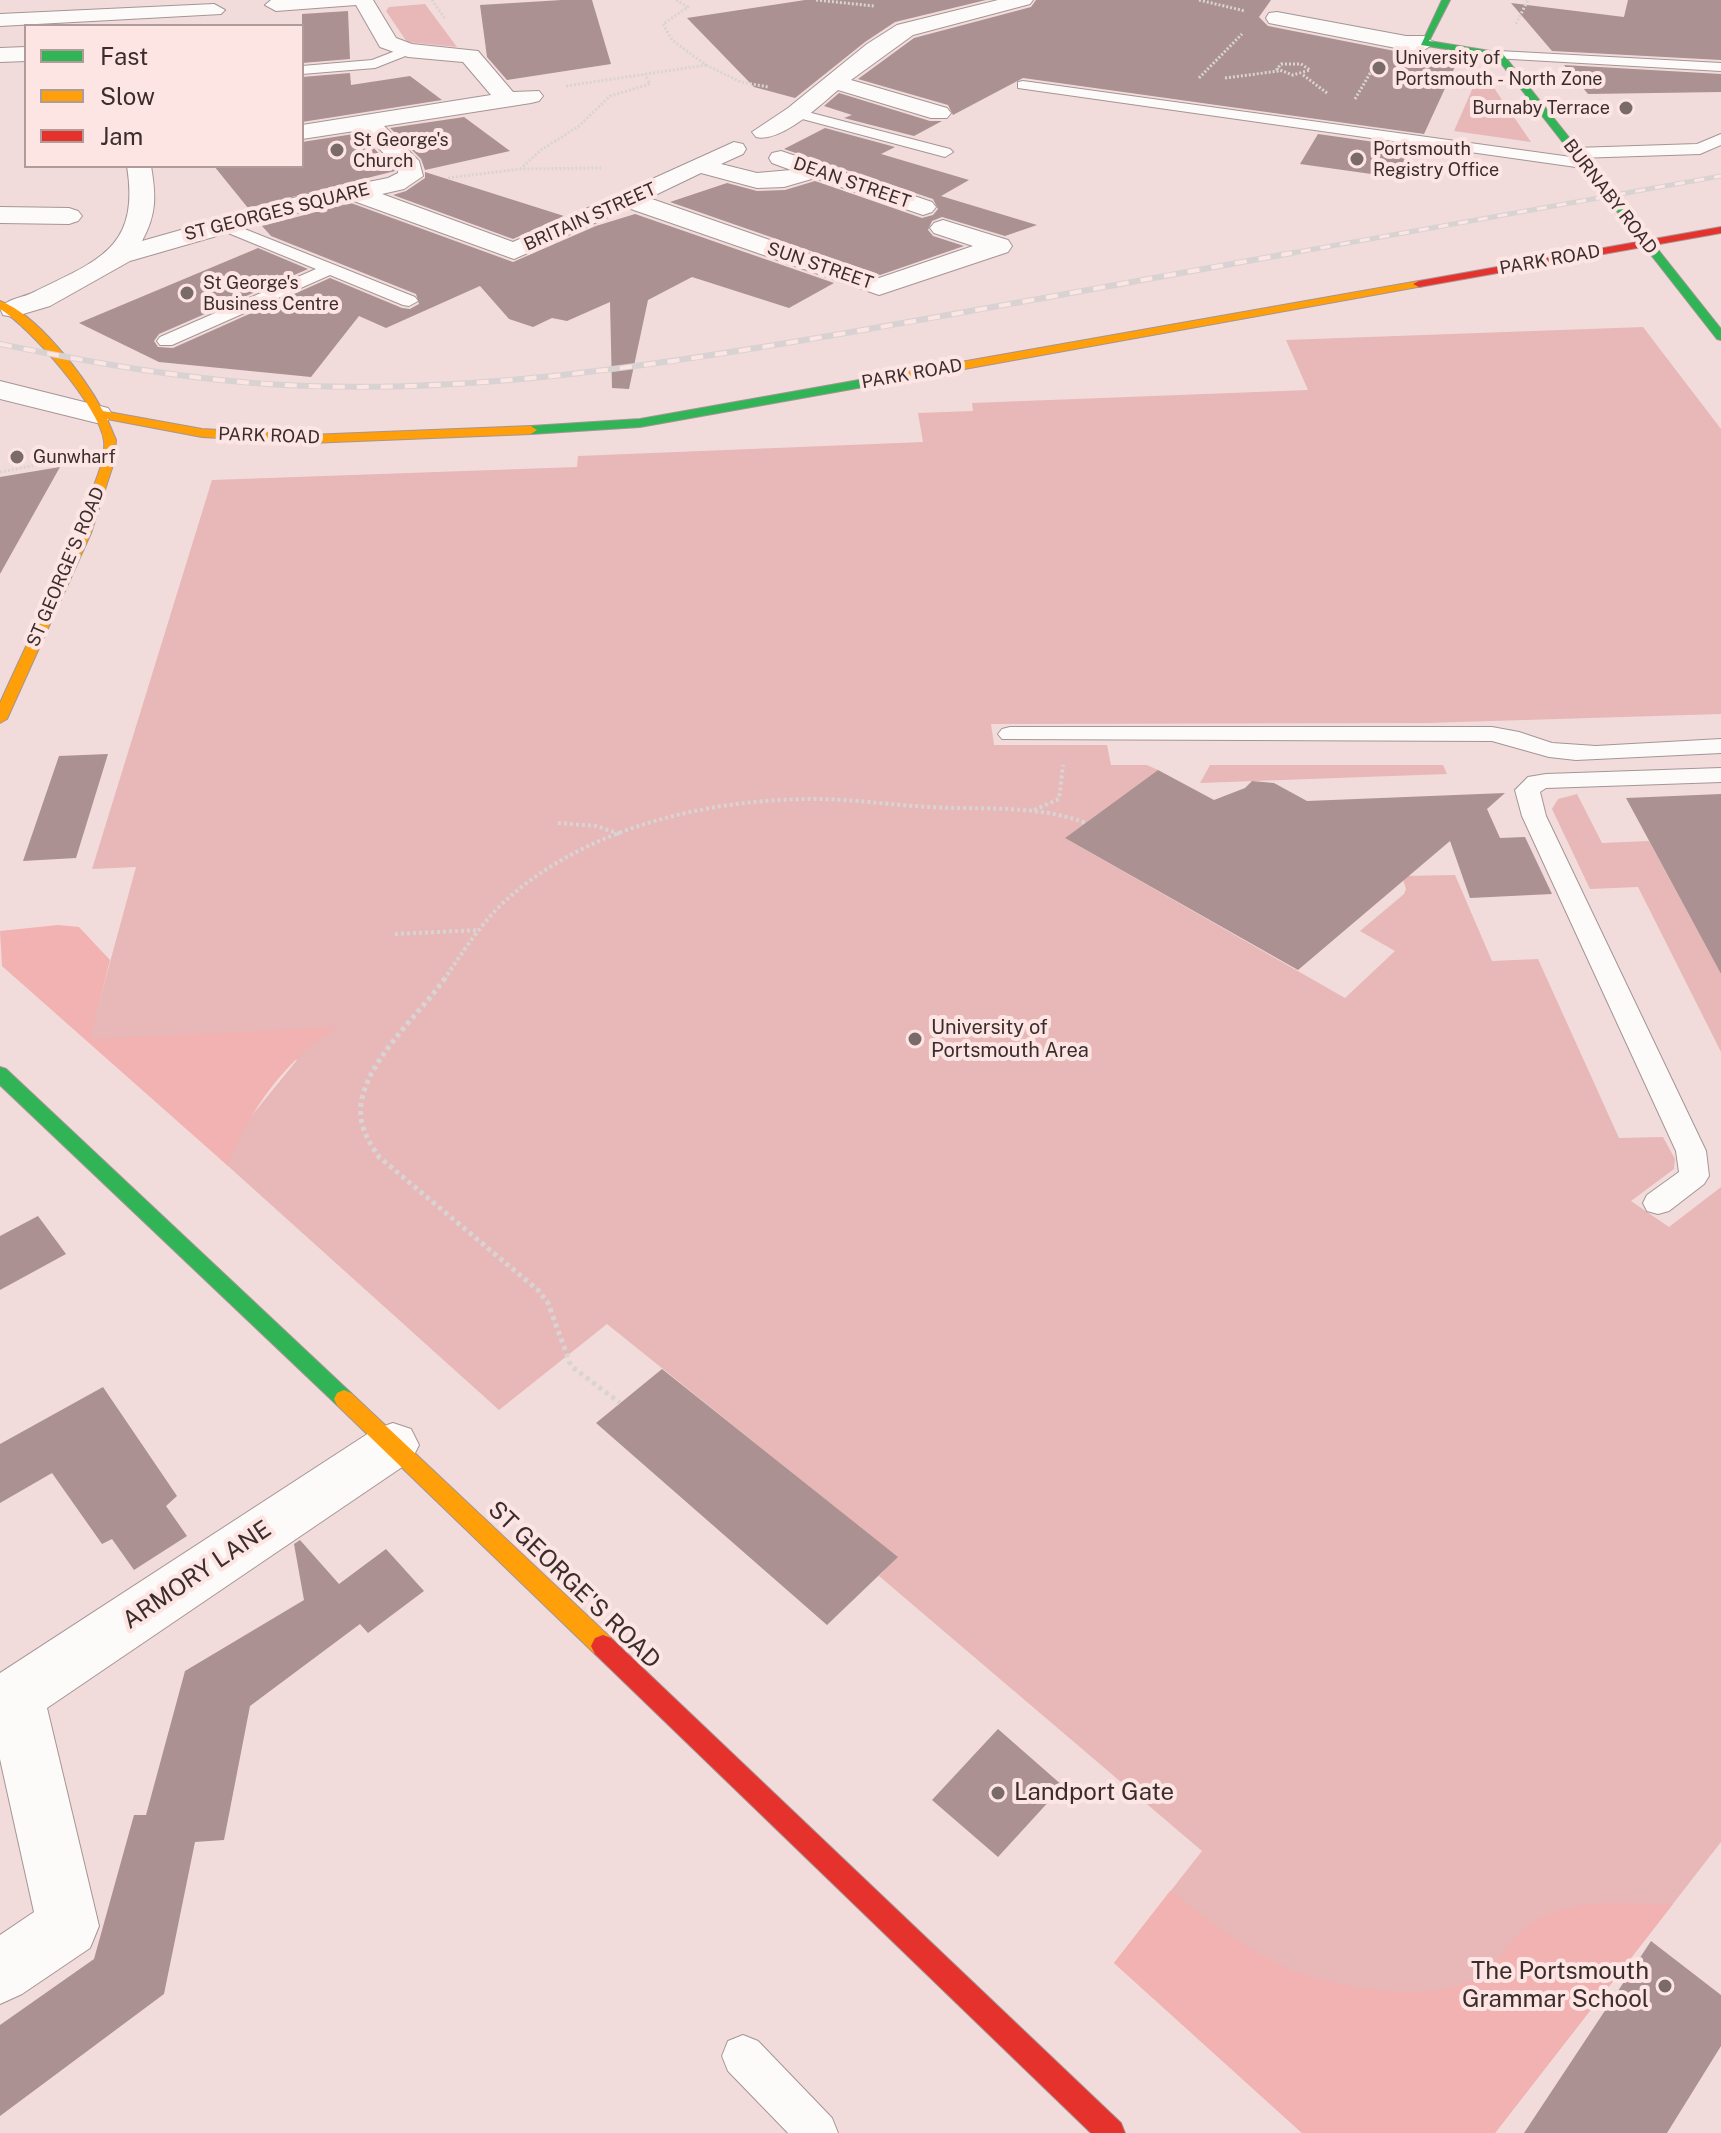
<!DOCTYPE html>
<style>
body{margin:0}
#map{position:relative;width:1721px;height:2133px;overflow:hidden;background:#f1dcdb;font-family:"Public Sans",sans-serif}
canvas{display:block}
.legend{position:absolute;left:24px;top:24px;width:280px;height:144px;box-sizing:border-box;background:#fde5e4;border:2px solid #b09b9b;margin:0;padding:10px 14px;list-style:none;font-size:24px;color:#3c2d2d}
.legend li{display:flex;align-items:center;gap:16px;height:40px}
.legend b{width:40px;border:2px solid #b09b9b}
</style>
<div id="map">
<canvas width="1721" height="2133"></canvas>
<ul class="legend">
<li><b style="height:10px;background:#30b455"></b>Fast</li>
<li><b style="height:10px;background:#ff9f0a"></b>Slow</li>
<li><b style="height:10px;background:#e5322d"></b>Jam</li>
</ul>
</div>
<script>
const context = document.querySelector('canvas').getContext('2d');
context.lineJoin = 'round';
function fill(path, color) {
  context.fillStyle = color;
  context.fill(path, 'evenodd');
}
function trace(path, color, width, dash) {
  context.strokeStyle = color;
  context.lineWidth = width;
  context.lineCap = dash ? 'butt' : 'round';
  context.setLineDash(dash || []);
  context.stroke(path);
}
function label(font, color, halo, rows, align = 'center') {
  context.font = font + ' "Public Sans",sans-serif';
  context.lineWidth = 8;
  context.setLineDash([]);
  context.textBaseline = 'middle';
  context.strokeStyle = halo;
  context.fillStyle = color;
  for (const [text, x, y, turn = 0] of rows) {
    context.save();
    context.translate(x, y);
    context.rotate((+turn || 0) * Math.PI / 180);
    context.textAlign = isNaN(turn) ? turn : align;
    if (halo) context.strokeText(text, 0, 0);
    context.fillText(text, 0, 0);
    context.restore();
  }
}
const green = new Path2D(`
 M 425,4 L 457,47 L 407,42 L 386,11 L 389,7 Z
 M 1481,69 L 1531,142 L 1454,131 Z
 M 1643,327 L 1721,429 L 1721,714 L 1427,723 L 991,724 L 994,745 L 1107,745 L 1111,765 L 1147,765 L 1158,770 L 1065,838 L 1345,998 L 1395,951 L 1360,931 L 1404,894 L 1406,889 L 1402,876 L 1455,875 L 1492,961 L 1538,959 L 1619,1138 L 1663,1137 L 1675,1159 L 1674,1169 L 1631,1201 L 1669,1227 L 1721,1187 L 1721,1842 L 1495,2133 L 1302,2133 L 1114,1963 L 1202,1851 L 879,1576 L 897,1557 L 607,1324 L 499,1410 L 218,1157 L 297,1060 L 89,1039 L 136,867 L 92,869 L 212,480 L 577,467 L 578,456 L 923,442 L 918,413 L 973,411 L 972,403 L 1308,390 L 1286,340 Z
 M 1210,765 L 1443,765 L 1447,774 L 1200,783 Z
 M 1577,794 L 1602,843 L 1649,841 L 1721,974 L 1721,1052 L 1638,887 L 1590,889 L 1552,809 L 1558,799 Z`);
const forest = new Path2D(`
 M 58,925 L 79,927 L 110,960 L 90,1039 L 337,1027 C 288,1057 247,1112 228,1166 L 2,966 L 0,931 Z
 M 1170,1891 C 1204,1916 1238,1944 1276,1963 C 1323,1986 1422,2004 1471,1981 C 1493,1971 1501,1951 1517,1935 C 1558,1894 1620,1904 1673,1904 L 1495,2133 L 1302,2133 L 1114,1963 Z`);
const building = new Path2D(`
 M 562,0 L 592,0 L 611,64 L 507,80 L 487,57 L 480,5 Z
 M 805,0 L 986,0 L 895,22 L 865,42 L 795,98 L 754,87 L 687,18 Z
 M 1036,0 L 1271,0 L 1259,17 L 1268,26 L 1405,53 L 1459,58 L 1424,134 L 1023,78 L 953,115 L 948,105 L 858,79 L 914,38 L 1031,7 Z
 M 1628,0 L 1721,0 L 1721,60 L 1552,51 L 1511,3 L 1624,17 Z
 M 348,11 L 350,59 L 302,63 L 302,14 Z
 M 1564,65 L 1721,74 L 1721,92 L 1588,94 Z
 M 350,73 L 351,85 L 410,76 L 442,100 L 302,122 L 302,77 Z
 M 839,93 L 930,121 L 942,121 L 914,136 L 844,118 L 852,115 L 824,106 Z
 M 464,117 L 510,151 L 425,170 L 421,159 L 390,128 Z
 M 825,128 L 895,147 L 881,154 L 969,180 L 941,196 L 1037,225 L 1005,236 L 942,217 L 932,221 L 928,230 L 933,236 L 964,246 L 880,275 L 670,202 L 727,183 L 757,191 L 785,190 L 815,181 L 922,218 L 933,215 L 938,209 L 933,199 L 784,149 Z
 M 360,133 L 395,171 L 248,208 L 214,166 L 302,166 L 302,142 Z
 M 1318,134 L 1417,148 L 1400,178 L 1300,164 Z
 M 425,172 L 564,216 L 513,239 L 393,195 L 406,191 L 425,178 Z
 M 351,203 L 513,262 L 596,226 L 635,214 L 834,283 L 789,308 L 692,277 L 648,300 L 629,389 L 612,388 L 610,302 L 567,321 L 552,318 L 533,327 L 509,319 L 480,286 L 386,328 L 359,316 L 311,377 L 159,362 L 79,323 L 258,248 L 308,269 L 159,334 L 154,341 L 158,347 L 173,348 L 330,278 L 402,308 L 410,309 L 419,304 L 416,294 L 271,236 L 262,226 Z
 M 60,467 L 0,574 L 0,477 Z
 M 108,754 L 76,858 L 23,861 L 59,756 Z
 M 1158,770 L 1214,800 L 1245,788 L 1252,781 L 1274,783 L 1307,801 L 1505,793 L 1487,809 L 1500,838 L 1525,837 L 1552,894 L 1470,898 L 1450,841 L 1298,970 L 1065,838 Z
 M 1721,794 L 1721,974 L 1626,798 Z
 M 38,1216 L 66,1254 L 0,1290 L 0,1236 Z
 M 662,1369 L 898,1557 L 827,1625 L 596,1423 Z
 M 103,1387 L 177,1496 L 166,1506 L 187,1536 L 134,1570 L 112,1539 L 102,1544 L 52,1473 L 0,1503 L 0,1444 Z
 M 300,1540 L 339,1584 L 386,1549 L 424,1591 L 368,1633 L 360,1624 L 250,1706 L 224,1840 L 195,1842 L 164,1994 L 0,2116 L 0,2025 L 94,1959 L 134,1815 L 146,1815 L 185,1671 L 304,1600 L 294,1544 Z
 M 998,1729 L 1063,1786 L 998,1857 L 932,1800 Z
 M 1651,1941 L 1721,1995 L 1721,2046 L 1667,2133 L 1524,2133 Z`);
const pathFar2 = new Path2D(`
 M 432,0 L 445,19
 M 816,0 L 874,6
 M 1199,0 L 1245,11
 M 1516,24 L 1528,0
 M 1281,64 L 1301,64 L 1310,70 L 1293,75 L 1277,69 Z
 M 706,65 L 741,82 L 768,87
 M 1303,75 L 1327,93
 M 1199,78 L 1242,34
 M 1225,78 L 1279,71
 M 566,86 L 706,65 L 672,40 L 663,24 L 688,7 L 676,0
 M 1355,99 L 1372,70
 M 520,169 L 541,150 L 579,126 L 610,96 L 650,84 L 645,74
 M 448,178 L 519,169 L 601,168
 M 0,472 L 63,460`);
const pathFar1 = new Path2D(`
 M 1034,810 L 1059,799 L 1063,765
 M 558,823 L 596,826 L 620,834
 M 395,934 L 480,930
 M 444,980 C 462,953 479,926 503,903 C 583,828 707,799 814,799 C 853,799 891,805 929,807 C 982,810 1035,804 1086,823`);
const path = new Path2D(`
 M 445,978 C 419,1016 355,1069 361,1118 C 363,1133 371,1145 379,1157 L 539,1291 L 548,1303 L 571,1366 L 620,1403`);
const lane = new Path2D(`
 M 408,46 L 413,47 L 413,53 L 375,68 L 302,74 L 302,66 L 372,60 Z
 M 1499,51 L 1721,63 L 1721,71 L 1494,58 L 1492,55 Z
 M 1023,81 L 1571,157 L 1567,153 L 1575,148 L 1697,144 L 1721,134 L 1721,145 L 1700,154 L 1577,158 L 1591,163 L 1583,168 L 1018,88 L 1018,82 Z
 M 796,109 L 950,149 L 953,152 L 945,157 L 791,116 L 791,110 Z
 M 222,220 L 415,297 L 418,301 L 409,306 L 403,305 L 330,275 L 172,345 L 160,345 L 157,341 L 160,337 L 316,269 L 216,228 L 214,225 L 216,222 Z
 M 1010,727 L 1492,727 L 1519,732 L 1552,743 L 1596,746 L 1721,739 L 1721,753 L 1576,760 L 1549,757 L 1492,741 L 1002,739 L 998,734 L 1002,729 Z
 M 1721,768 L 1721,782 L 1546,788 L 1540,792 L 1546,816 L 1706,1151 L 1709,1176 L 1704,1184 L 1669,1211 L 1658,1214 L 1647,1211 L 1643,1203 L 1647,1195 L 1679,1172 L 1676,1151 L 1522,816 L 1515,790 L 1528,777 L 1546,774 Z
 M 743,2035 L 758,2041 L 832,2118 L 838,2133 L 788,2133 L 728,2071 L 722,2056 L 728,2041 Z`);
const street = new Path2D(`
 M 373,0 L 396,38 L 412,44 L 478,51 L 513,92 L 539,91 L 543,96 L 539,101 L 531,103 L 384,126 L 419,161 L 423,176 L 404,189 L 382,194 L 513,242 L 734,142 L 743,144 L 746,149 L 743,154 L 721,164 L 757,173 L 791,170 L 772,163 L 769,158 L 772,153 L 781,151 L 932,202 L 936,207 L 932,212 L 923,215 L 815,178 L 784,187 L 757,188 L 701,173 L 649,198 L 879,278 L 973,246 L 934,233 L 930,228 L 934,223 L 943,220 L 1008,240 L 1012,246 L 1008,252 L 879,295 L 628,208 L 514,259 L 351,200 L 317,207 L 130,261 L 50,306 L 13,317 L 3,315 L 0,308 C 8,298 23,298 34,292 C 99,260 140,248 127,166 L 151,166 C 156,195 157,214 142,241 L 304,195 L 388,178 L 398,173 L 398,168 L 361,130 L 302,139 L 302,125 L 491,95 L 463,62 L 408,57 L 380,47 L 356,5 L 276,11 L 265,5 L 271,0 Z
 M 998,0 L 1033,0 L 1030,4 L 913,35 L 851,80 L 947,108 L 951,113 L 947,118 L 931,118 L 838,90 C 819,106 781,143 756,137 L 752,132 L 788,108 L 867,44 L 897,25 Z
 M 214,4 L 225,10 L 221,14 L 0,26 L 0,14 Z
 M 1277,12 L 1406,36 L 1424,36 L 1435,43 L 1424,50 L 1406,50 L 1269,23 L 1266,18 L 1269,13 Z
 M 26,47 L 26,61 L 0,62 L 0,48 Z
 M 0,207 L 69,208 L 78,211 L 82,216 L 78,221 L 69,224 L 0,223 Z
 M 0,381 L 108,408 L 112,414 L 108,420 L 97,423 L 0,399 Z
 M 393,1423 L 411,1429 L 419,1445 L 411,1461 L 47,1708 L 99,1926 L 90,1948 L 22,1994 L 0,2004 L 0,1935 L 34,1912 L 0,1759 L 0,1673 L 375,1429 Z`);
const fast = new Path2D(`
 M 1442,0 L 1450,0 L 1429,41 L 1502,53 L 1721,329 L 1721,340 L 1717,339 L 1496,57 L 1421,45 Z
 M 876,377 L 882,381 L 880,384 L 640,427 L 531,434 L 525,430 L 531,426 L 640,419 Z
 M 0,1067 L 6,1069 L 351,1393 L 354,1399 L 351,1405 L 344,1408 L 337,1405 L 0,1085 Z`);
const slow = new Path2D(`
 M 1419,281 L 1423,282 L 1423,286 L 876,385 L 870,381 L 876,377 Z
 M 0,301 C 37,314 85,377 103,411 L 202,429 L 309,435 L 531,426 L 537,430 L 531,434 L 309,443 L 202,437 L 107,419 L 116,440 L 114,462 L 91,533 L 7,719 L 0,723 L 0,703 C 31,634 66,566 91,494 C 96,478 106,459 104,441 C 100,407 30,327 0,309 Z
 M 344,1390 L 351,1393 L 611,1638 L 615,1646 L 611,1654 L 603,1657 L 595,1654 L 337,1405 L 334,1399 L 337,1393 Z`);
const jam = new Path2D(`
 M 1721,227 L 1721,233 L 1419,287 L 1413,284 L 1419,281 Z
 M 603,1635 L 611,1638 L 1121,2123 L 1125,2133 L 1091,2133 L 595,1654 L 591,1646 L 595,1638 Z`);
const railFar1 = new Path2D(`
 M 1281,255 L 1721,176`);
const rail = new Path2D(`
 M 0,344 C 84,361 167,376 253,383 C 448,398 648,367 840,334 C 991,308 1141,280 1292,253`);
const markers = [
 [1379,68,8,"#7b6a6a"],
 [1626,108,8,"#7b6a6a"],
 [337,150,8,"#7b6a6a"],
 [1357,159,8,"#7b6a6a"],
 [187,293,8,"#7b6a6a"],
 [17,457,8,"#7b6a6a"],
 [915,1039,8,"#7b6a6a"],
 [998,1793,8,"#7b6a6a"],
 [1665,1986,8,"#7b6a6a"]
];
const farPoinames = [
 ["University of",1395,58],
 ["Portsmouth - North Zone",1395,79],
 ["Burnaby Terrace",1610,108,"right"],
 ["St George's",353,140],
 ["Church",353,161],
 ["Portsmouth",1373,149],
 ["Registry Office",1373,170],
 ["St George's",203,283],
 ["Business Centre",203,304],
 ["Gunwharf",33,457]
];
const farStreetnames = [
 ["DEAN STREET",852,183,19],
 ["BURNABY ROAD",1610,197,52],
 ["ST GEORGES SQUARE",277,212,-14],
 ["BRITAIN STREET",590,217,-24],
 ["PARK ROAD",1550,260,-10],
 ["SUN STREET",820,266,19],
 ["PARK ROAD",912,374,-10],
 ["PARK ROAD",269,436,2],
 ["ST GEORGE'S ROAD",66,567,-67]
];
const poiNames = [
 ["University of",931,1028],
 ["Portsmouth Area",931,1051]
];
const nearStreetnames = [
 ["ARMORY LANE",197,1575,-34],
 ["ST GEORGE'S ROAD",574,1585,44]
];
const nearPoinames = [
 ["Landport Gate",1014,1793],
 ["The Portsmouth",1649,1972,"right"],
 ["Grammar School",1649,2000,"right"]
];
fill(green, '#e7b8b7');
fill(forest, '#f1b2b1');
fill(building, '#ab9191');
trace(lane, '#a59595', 2);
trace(street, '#a59595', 2);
trace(fast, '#a59595', 2);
trace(slow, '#a59595', 2);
trace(jam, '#a59595', 2);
trace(pathFar2, '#d9d4d3', 3, [2, 2]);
trace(pathFar1, '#d9d4d3', 4, [3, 3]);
trace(path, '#d9d4d3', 5, [4, 4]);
fill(lane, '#fdfafa');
fill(street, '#fdfafa');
fill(fast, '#30b455');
fill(slow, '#ff9f0a');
fill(jam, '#e5322d');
trace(railFar1, '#d8d2d2', 5);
trace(rail, '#d8d2d2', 6);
trace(railFar1, '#fde5e4', 3, [10]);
trace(rail, '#fde5e4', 4, [12]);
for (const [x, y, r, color] of markers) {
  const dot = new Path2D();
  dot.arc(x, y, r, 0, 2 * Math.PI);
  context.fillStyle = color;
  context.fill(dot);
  trace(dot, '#fde5e4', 3);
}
label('18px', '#3c2d2d', '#fde5e4', farPoinames, 'left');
label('18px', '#3c2d2d', '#fde5e4', farStreetnames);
label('20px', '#3c2d2d', '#fde5e4', poiNames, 'left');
label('24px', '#3c2d2d', '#fde5e4', nearStreetnames);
label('24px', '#3c2d2d', '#fde5e4', nearPoinames, 'left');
</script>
